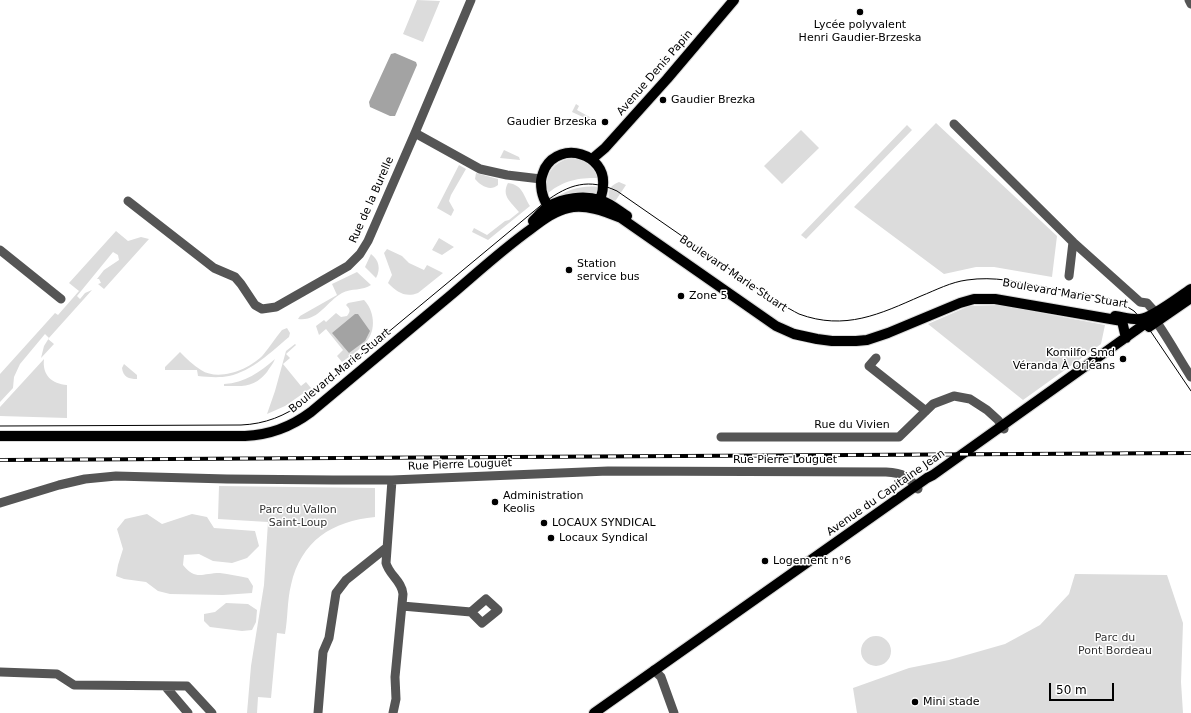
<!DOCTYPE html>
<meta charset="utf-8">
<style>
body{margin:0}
#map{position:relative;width:1191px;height:713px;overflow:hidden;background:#fff;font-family:"DejaVu Sans",sans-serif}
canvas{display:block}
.scale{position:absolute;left:1049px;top:683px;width:65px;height:18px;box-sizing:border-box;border:2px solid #000;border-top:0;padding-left:5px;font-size:12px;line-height:14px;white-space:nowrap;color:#000;-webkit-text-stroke:3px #fff;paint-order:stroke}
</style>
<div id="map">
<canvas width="1191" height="713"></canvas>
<div class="scale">50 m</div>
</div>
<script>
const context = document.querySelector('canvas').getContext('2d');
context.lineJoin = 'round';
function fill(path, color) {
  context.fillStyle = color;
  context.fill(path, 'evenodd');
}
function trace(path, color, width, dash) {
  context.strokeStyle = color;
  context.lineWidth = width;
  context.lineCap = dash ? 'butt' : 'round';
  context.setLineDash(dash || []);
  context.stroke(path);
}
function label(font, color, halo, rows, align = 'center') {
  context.font = font + ' "DejaVu Sans",sans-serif';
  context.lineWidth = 3;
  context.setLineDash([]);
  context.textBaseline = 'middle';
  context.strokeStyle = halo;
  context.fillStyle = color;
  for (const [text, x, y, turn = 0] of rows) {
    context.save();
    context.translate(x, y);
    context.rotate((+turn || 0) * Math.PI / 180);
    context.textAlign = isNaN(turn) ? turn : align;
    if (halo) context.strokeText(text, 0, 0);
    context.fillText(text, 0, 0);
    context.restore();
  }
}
const green = new Path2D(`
 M 417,0 L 440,1 L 423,42 L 403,34 Z
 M 576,104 L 579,106 L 577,110 L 595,120 L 594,123 L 588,120 L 583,122 L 585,118 L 572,112 Z
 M 936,123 L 1057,236 L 1052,277 L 994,267 L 976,267 L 944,274 L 854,207 Z
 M 907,125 L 912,130 L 806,239 L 801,235 Z
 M 801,130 L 819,148 L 782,184 L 764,166 Z
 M 504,150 L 519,157 L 520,160 L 500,158 Z
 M 573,158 C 586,160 593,166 598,178 C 577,178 565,180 548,193 C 543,174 555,160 573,158 Z
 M 459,165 L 466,169 L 451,195 L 449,201 L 454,210 L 451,216 L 437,208 Z
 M 476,173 L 498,179 L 498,185 C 490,192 480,185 475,179 Z
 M 619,182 L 626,185 L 614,203 L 609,199 C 607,190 611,185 619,182 Z
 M 508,183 C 523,185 523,195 530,206 L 488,240 L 472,232 L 474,228 L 487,235 L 505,221 L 509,220 L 519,212 C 511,202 501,196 508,183 Z
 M 598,187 L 596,195 L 553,200 C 565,190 582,185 598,187 Z
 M 116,231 L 128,241 L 141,237 L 149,239 L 104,289 L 98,284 L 101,283 L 99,279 L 97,279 L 104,270 L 119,260 L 118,255 L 113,252 L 77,296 L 80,299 L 85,293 L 92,290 L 48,339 L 54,344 L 41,358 L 44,346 L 49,338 L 45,334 L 20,364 L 14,377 L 13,388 L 0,402 L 0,374 L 55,313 L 58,315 L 79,291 L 69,283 Z
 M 439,238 L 454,247 L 442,255 L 432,250 Z
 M 387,249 L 402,256 L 409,263 L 424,270 L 427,265 L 443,273 L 418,293 C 405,298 397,292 388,283 L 392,275 L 384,253 Z
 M 371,254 C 379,260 381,269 376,278 L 365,267 Z
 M 357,272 L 371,285 C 363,291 351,288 342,293 C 326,302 318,322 298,319 L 300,316 L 337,295 L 332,284 Z
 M 364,300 C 374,310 377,330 366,342 C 360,350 350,356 342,362 L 337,356 L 343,350 L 326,329 L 319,335 L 316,326 L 324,320 L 326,322 L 336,313 L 341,317 L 347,316 C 351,311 350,309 346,305 L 348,303 Z
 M 999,305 L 1105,325 L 1101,344 L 1023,400 L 928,324 L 969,306 Z
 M 287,328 L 290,333 L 289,337 C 271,352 252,371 229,376 C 219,378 208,377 198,376 L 197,370 L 165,370 L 165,367 L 180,352 C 186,358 193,365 201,370 C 219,382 250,369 263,355 C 270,347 275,338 282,330 Z
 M 295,344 L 296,345 L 286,354 L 290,358 L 283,364 L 301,386 L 306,382 L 311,388 L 285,406 L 267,414 L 275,391 L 286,351 Z
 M 44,359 C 42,375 52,384 67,385 L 67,418 L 0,416 L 0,407 Z
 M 275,359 C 273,364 270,367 267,372 C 254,388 243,386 224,386 L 224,384 C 245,383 260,372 275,359 Z
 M 124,364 L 137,375 L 137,379 C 129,379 123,377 122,368 Z
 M 219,486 L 375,488 L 375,517 C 332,521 301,541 291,585 C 287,601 288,618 285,634 L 277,633 L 271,698 L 258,697 L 257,713 L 247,713 L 251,666 L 264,585 L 268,522 L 218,519 Z
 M 147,514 L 162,524 L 192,514 L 207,517 L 214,528 L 255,531 L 259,546 L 247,558 L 232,563 L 213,561 L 199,554 L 184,555 L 183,565 C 196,581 202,573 220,573 C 229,574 238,576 248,578 L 253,586 L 252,593 L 223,595 L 170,594 L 158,591 L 146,582 L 124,579 L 116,576 L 118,565 L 123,549 L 117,529 L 125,519 Z
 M 1075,574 L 1167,575 L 1183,623 L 1181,682 L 1183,713 L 857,713 L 853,688 L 909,668 L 949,660 L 1005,644 L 1040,625 L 1069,594 Z
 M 226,603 L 248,604 L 257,610 L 256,622 L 252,630 L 242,631 L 210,627 L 204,621 L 204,614 L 215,612 Z
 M861 651a15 15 0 1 1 30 0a15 15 0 1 1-30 0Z`);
const water = new Path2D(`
 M 395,53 L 416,62 L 417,65 L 395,116 L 390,116 L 370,107 L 369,102 L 391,54 Z
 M 355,314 L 358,314 L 370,331 L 365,341 L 349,353 L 332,333 Z`);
const minor = new Path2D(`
 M 1189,0 L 1191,4
 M 954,124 L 1073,242 L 1069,276
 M 415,133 L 480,169 L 507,175 L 541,179
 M 128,201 L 214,268 L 235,277 L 241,284 L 255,305 L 262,309 L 276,307 L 348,266 L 360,254 L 368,241 L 415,133 L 471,0
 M 1073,242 L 1140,302 L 1147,303 L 1155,312
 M 0,250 L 61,299
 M 1153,317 C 1167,336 1178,357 1191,377
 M 876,358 L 869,366 L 926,411
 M 721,437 L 899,437 L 933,404 L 954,396 L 970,399 L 987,410 L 998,420 L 1004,429
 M 392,480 L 386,563 C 389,575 402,581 403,594 L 395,677 L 396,699 L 393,713
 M 0,503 L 59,485 L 85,479 L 116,476 L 227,479 L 333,480 L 392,480 L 608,471 L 886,472 C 903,473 908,476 918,489
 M 402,606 L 471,612 L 482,623 L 498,610 L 486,599 L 471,612
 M 654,670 L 661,677 L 674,713
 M 0,672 L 57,674 L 74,685 L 187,686 L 212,713
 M 165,686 L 188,713
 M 318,713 L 323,652 L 329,638 L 336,593 L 346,580 L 386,548`);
const major = new Path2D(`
 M 592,159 L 605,148 L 667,79 L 734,0
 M 552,210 C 544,203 541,193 541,182 C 541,177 543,173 545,168 C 561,140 606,154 603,185 C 603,193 601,199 596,205
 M 533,221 C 538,216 543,210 549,206 C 563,198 584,195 600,200 C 610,203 618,210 627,216
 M 1115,316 C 1123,317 1132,320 1140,319 C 1152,318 1180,296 1191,289
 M 1149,327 L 1191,298
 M 0,436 L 245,436 C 270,435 291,427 311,412 C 358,373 405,334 451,295 C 478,272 503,249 531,229 C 542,220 554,211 568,208 C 586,204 604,211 621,218 L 776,326 L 794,334 L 817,339 L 832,341 L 856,341 L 867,340 L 888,333 L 960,303 L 974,299 L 995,299 L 1122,321 L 1126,338
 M 594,713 L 927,478 L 933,475 L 1153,318`);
const tram = new Path2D(`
 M 0,426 L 241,425 C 265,424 285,416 304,402 L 545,202 C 569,184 589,178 617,191 L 780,304 C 787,307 793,311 799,314 C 845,331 880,314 921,296 C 936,290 951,282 967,280 C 994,276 1019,282 1045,287 C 1066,291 1087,294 1108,298 L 1126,306 L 1134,311 L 1145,323 L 1191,391`);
const rail = new Path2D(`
 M 0,460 L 1191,453`);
const markers = [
 [860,12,4,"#000"],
 [663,100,4,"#000"],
 [605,122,4,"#000"],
 [569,270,4,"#000"],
 [681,296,4,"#000"],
 [1123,359,4,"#000"],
 [495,502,4,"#000"],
 [544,523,4,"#000"],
 [551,538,4,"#000"],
 [765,561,4,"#000"],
 [915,702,4,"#000"]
];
const poiNames = [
 ["Lycée polyvalent",860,25,"center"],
 ["Henri Gaudier-Brzeska",860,38,"center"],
 ["Gaudier Brezka",671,100],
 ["Gaudier Brzeska",597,122,"right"],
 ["Station",577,264],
 ["service bus",577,277],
 ["Zone 5",689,296],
 ["Komilfo Smd",1115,353,"right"],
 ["Véranda À Orléans",1115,366,"right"],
 ["Administration",503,496],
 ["Keolis",503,509],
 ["LOCAUX SYNDICAL",552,523],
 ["Locaux Syndical",559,538],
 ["Logement n°6",773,561],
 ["Mini stade",923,702]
];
const streetNames = [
 ["Avenue Denis Papin",655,73,-49],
 ["Rue de la Burelle",372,200,-66],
 ["Boulevard Marie Stuart",733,274,34],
 ["Boulevard Marie Stuart",1065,294,10],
 ["Boulevard Marie Stuart",340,371,-39],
 ["Rue du Vivien",852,425],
 ["Rue Pierre Louguet",785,460],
 ["Rue Pierre Louguet",460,465,-2],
 ["Avenue du Capitaine Jean",886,493,-35]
];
const parkNames = [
 ["Parc du Vallon",298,510],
 ["Saint-Loup",298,523],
 ["Parc du",1115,638],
 ["Pont Bordeau",1115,651]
];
fill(green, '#dcdcdc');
fill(water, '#a3a3a3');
trace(major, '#dbdbdb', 12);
trace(minor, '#555', 9);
trace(major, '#000', 10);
trace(tram, '#000', 1);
trace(rail, '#000', 4);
trace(rail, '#fff', 2.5, [8]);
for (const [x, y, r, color] of markers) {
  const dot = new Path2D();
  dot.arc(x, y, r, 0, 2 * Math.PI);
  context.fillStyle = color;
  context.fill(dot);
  trace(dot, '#fff', 1.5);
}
label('11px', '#000', '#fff', poiNames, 'left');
label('11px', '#000', '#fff', streetNames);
label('11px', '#333', '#fff', parkNames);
</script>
